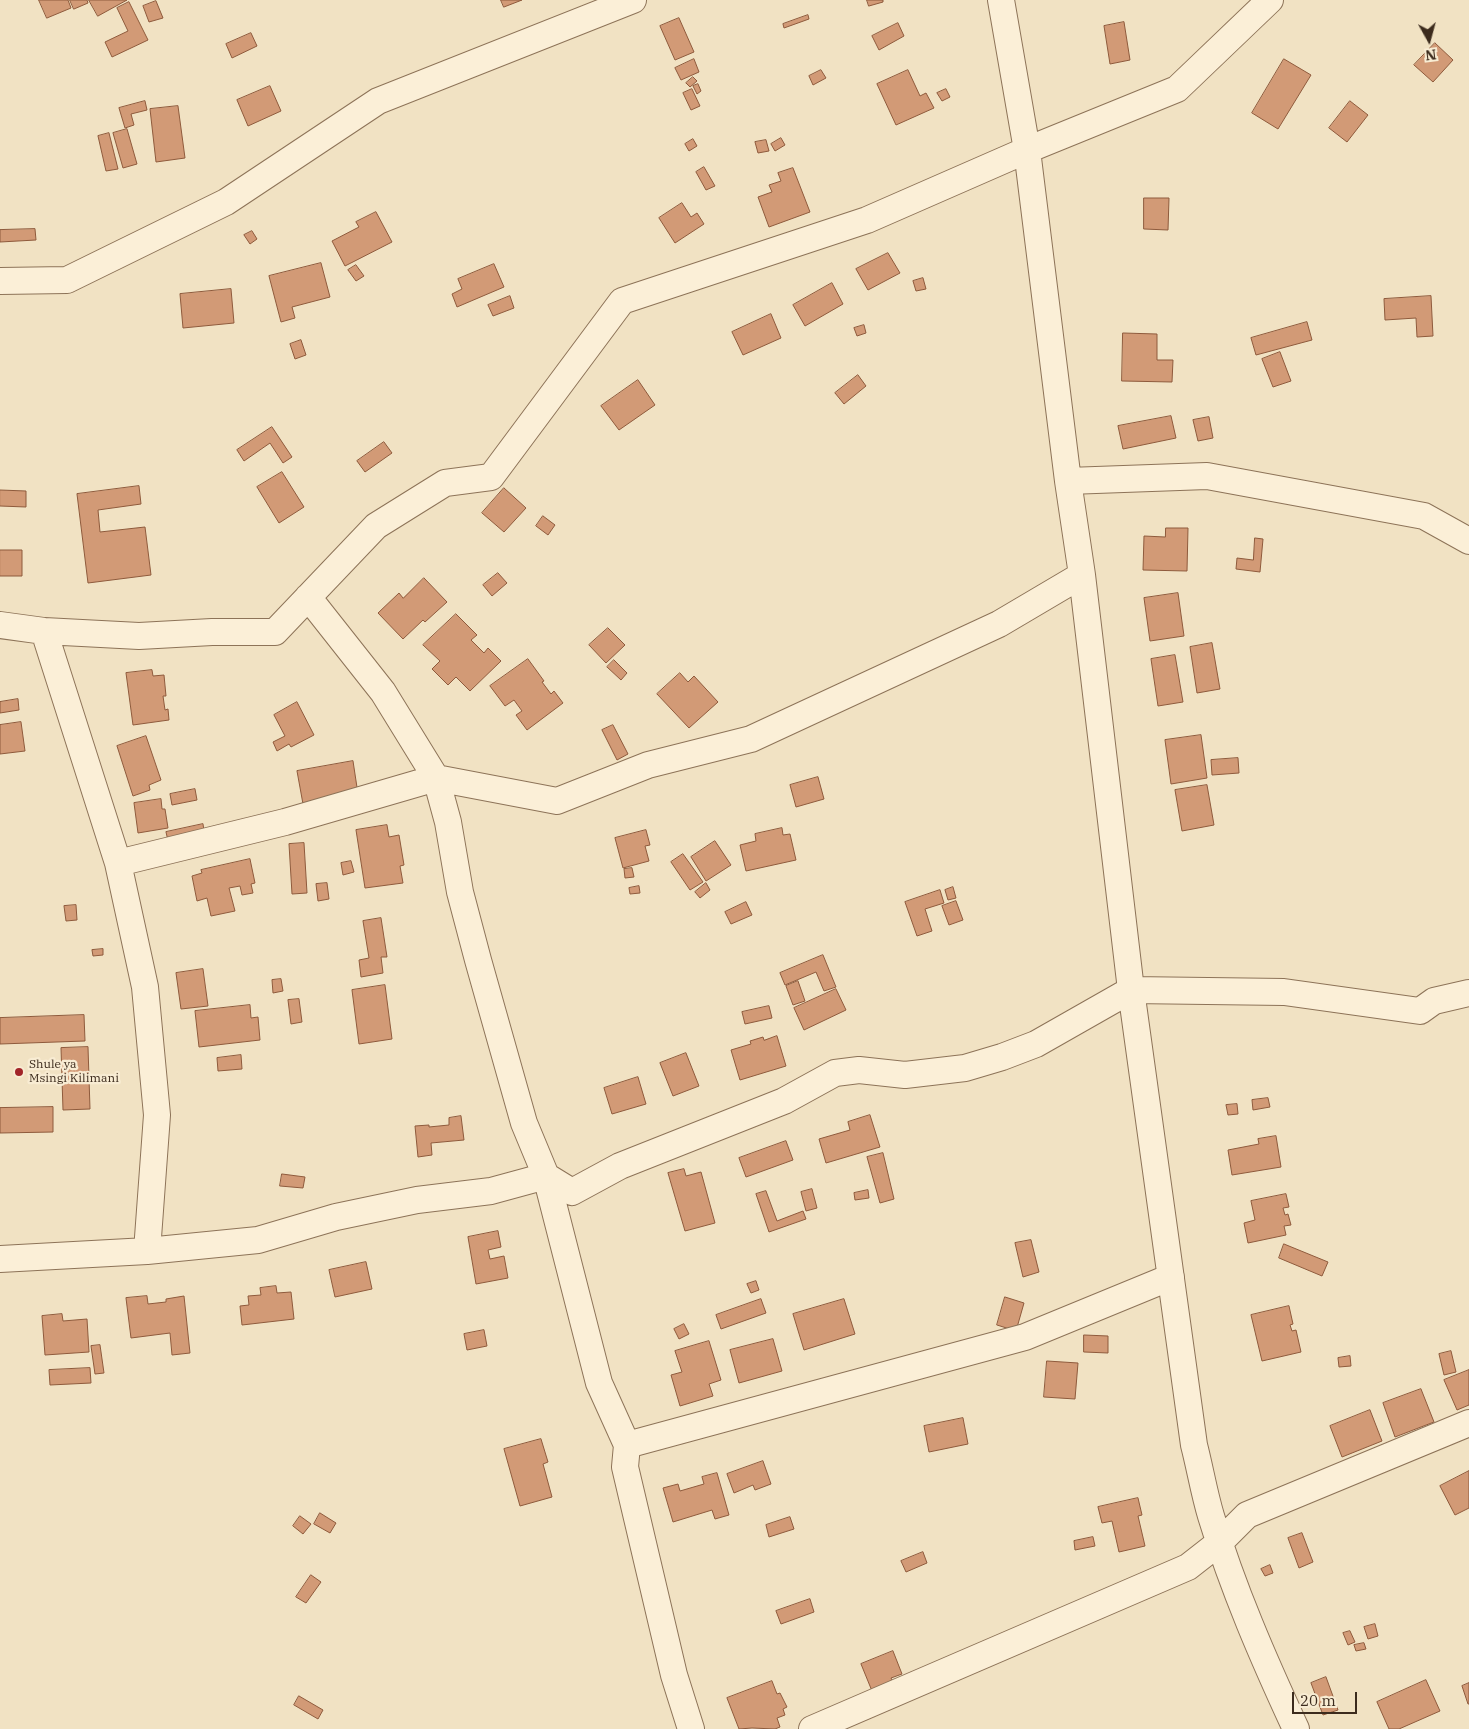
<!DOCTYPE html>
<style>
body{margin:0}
#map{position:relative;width:1469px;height:1729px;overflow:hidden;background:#f1e2c3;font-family:"IBM Plex Serif",serif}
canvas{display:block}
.north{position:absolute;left:1404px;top:15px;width:50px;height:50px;-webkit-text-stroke:4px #f8ecd3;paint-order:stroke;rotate:173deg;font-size:14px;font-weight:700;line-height:20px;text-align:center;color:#3c2b1d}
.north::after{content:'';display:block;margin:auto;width:18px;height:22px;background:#3c2b1d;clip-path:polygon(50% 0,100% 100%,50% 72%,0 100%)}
.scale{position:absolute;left:1292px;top:1692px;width:65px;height:22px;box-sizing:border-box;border:2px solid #3c2b1d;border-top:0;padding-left:6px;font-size:15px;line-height:18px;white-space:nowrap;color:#3c2b1d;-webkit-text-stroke:4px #f8ecd3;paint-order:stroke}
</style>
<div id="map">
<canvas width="1469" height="1729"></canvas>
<div class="north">N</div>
<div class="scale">20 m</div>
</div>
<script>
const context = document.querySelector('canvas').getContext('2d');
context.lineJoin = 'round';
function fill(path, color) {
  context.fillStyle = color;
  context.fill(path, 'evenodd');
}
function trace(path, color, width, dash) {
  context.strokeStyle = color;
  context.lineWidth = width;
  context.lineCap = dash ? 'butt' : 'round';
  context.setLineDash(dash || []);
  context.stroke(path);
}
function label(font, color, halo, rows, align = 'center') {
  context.font = font + ' "IBM Plex Serif",serif';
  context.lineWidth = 4.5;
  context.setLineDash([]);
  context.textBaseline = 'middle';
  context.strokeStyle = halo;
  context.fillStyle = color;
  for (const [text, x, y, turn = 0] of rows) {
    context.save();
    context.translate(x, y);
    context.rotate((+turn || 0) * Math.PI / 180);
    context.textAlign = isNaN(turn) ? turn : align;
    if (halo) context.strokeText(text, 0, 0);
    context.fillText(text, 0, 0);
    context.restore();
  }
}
const building = new Path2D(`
 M 39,0 L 68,0 L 71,8 L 47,18 Z
 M 70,0 L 87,0 L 88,3 L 74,9 Z
 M 89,0 L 127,0 L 98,16 Z
 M 501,0 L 522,0 L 504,7 Z
 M 867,0 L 883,0 L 883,2 L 869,6 Z
 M 156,1 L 163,18 L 149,22 L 143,6 Z
 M 129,2 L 148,40 L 112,57 L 105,42 L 128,31 L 117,8 Z
 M 808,15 L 809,19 L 784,28 L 783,24 Z
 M 679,18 L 694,52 L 675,60 L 660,26 Z
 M 1124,22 L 1130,60 L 1110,64 L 1104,26 Z
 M 898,23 L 904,36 L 879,50 L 872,36 Z
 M 251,33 L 257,46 L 232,58 L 226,44 Z
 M 1435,43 L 1453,60 L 1433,82 L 1414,65 Z
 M 694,59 L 699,72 L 681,80 L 675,68 Z
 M 1284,59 L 1311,75 L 1278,129 L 1252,113 Z
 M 821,70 L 826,78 L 813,85 L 809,76 Z
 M 908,70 L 920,96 L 926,93 L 934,108 L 896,125 L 877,84 Z
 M 693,77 L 697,81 L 690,87 L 686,83 Z
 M 698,84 L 701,91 L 697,94 L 693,86 Z
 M 270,86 L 281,111 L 248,126 L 237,100 Z
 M 692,89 L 700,106 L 691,110 L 683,93 Z
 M 946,89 L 950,97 L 942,101 L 937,93 Z
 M 145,101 L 147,110 L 131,114 L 134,125 L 125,128 L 119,108 Z
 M 1350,101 L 1368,115 L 1347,142 L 1329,128 Z
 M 178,106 L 185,158 L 156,162 L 150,109 Z
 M 127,129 L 137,164 L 123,168 L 113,133 Z
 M 109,133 L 118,169 L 106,171 L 98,136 Z
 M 781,138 L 785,145 L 775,151 L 771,144 Z
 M 693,139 L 697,146 L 689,151 L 685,144 Z
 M 766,140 L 769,151 L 758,153 L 755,142 Z
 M 704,167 L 715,186 L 706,190 L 696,172 Z
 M 793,168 L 810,212 L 769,227 L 758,197 L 772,192 L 769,185 L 781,181 L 778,173 Z
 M 1144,198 L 1169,198 L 1168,230 L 1144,229 Z
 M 682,203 L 691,217 L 697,213 L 704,224 L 675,243 L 659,218 Z
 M 376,212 L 392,242 L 345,266 L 332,241 L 359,227 L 356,222 Z
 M 35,229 L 36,240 L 0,242 L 0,230 Z
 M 252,231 L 257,239 L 250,244 L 244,235 Z
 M 888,253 L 900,273 L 868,290 L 856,269 Z
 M 321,263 L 330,297 L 292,307 L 295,318 L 281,322 L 269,276 Z
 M 494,264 L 504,287 L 457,307 L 452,294 L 462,289 L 458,279 Z
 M 356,265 L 364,276 L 356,281 L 348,270 Z
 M 923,278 L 926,289 L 916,291 L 913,281 Z
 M 832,283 L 843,304 L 805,326 L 793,305 Z
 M 231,289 L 234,323 L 183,328 L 180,294 Z
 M 510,296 L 514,308 L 493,316 L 488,305 Z
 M 1431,296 L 1433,336 L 1417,337 L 1416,318 L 1385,320 L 1384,299 Z
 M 771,314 L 781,338 L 743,355 L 732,332 Z
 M 1307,322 L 1312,340 L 1256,355 L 1251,338 Z
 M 864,325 L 866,333 L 857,336 L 854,328 Z
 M 1123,333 L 1157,334 L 1157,360 L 1173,360 L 1172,382 L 1122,381 Z
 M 301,340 L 306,355 L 295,359 L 290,344 Z
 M 1280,352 L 1291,381 L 1273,387 L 1262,359 Z
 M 858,375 L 866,386 L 844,404 L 835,393 Z
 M 638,380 L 655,405 L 619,430 L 601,406 Z
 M 1171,416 L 1176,438 L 1123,449 L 1118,426 Z
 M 1209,417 L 1213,438 L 1198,441 L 1193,420 Z
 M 272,427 L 292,457 L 283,463 L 270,443 L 244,461 L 237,450 Z
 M 384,442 L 392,453 L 365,472 L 357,461 Z
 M 282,472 L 304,507 L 279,523 L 257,487 Z
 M 139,486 L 141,504 L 98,510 L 100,532 L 145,527 L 151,575 L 88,583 L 77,494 Z
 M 504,488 L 526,508 L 504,532 L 482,513 Z
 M 0,490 L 26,491 L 26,507 L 0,506 Z
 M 543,516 L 555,525 L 548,535 L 536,526 Z
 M 1166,528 L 1188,528 L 1187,571 L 1143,570 L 1144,536 L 1165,537 Z
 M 1255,538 L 1263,539 L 1260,572 L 1236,569 L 1237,558 L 1253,560 Z
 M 0,550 L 22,550 L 22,576 L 0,576 Z
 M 498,573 L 507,583 L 492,596 L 483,585 Z
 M 424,578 L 447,602 L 425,622 L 423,620 L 403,639 L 378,613 L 399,593 L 403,598 Z
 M 1178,593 L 1184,636 L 1150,641 L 1144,598 Z
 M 456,614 L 477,635 L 471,640 L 484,653 L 488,648 L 501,661 L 470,691 L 456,677 L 448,685 L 432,669 L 440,661 L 423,645 Z
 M 608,628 L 625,645 L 606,663 L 589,645 Z
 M 1212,643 L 1220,689 L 1197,693 L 1190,647 Z
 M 1175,655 L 1183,702 L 1158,706 L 1151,659 Z
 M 528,659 L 544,681 L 542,682 L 551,694 L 554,691 L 563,703 L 527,730 L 516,715 L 522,711 L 514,700 L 505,706 L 490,686 Z
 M 614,660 L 627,673 L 621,680 L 607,667 Z
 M 152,670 L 153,676 L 164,675 L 166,696 L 163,696 L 165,710 L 168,709 L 169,720 L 133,725 L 126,673 Z
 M 680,673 L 688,682 L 694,676 L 718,702 L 689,728 L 657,694 Z
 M 18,699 L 19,710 L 0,713 L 0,702 Z
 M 297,702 L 314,735 L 291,747 L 289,744 L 277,751 L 273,742 L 285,736 L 274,715 Z
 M 21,722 L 25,751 L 0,754 L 0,725 Z
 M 613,725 L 628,754 L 617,760 L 602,730 Z
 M 1201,735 L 1207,778 L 1171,784 L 1165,740 Z
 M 146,736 L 161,780 L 149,785 L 150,790 L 133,796 L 117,746 Z
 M 1238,758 L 1239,773 L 1212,775 L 1211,760 Z
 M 353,761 L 358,794 L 303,804 L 297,771 Z
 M 818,777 L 824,799 L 796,807 L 790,785 Z
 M 1207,785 L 1214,825 L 1182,831 L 1175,790 Z
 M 195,789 L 197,800 L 172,805 L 170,794 Z
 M 161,799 L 162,809 L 165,809 L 168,828 L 138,833 L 134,803 Z
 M 203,824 L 205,837 L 169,845 L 166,832 Z
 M 387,825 L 389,837 L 399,835 L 404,865 L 400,866 L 403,883 L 365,888 L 356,830 Z
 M 782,828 L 783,835 L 790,834 L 796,860 L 746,871 L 740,845 L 756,841 L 755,834 Z
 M 646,830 L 650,845 L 645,846 L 649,861 L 623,868 L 615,838 Z
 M 715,841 L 731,865 L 706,881 L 691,857 Z
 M 304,843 L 307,893 L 292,894 L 289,844 Z
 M 683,854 L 703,882 L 690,890 L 671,862 Z
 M 250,859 L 255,883 L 251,884 L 253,893 L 242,895 L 240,886 L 229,888 L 235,911 L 211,916 L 207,898 L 197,901 L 192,876 L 202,873 L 201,870 Z
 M 351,861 L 354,872 L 343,875 L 341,863 Z
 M 632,868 L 634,877 L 625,878 L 624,869 Z
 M 327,883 L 329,899 L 318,901 L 316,884 Z
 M 706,883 L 710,890 L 700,898 L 695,892 Z
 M 639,886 L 640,893 L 630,894 L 629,888 Z
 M 953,887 L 956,898 L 948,900 L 945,890 Z
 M 940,890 L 944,903 L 925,909 L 932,931 L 917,936 L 905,902 Z
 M 956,901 L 963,920 L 949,925 L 942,906 Z
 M 746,902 L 752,915 L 731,924 L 725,912 Z
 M 76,905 L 77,920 L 66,921 L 64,906 Z
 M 381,918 L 387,957 L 381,957 L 383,973 L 361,977 L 359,960 L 369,958 L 363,921 Z
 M 103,949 L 103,955 L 93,956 L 92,950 Z
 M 823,955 L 836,987 L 824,991 L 816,972 L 785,985 L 780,973 Z
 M 203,969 L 208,1006 L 181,1009 L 176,973 Z
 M 281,979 L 283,991 L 273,993 L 272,980 Z
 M 798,981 L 805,1001 L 793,1005 L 786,986 Z
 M 385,985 L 392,1039 L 359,1044 L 352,990 Z
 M 836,989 L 846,1010 L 804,1030 L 794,1008 Z
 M 299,999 L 302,1022 L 291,1024 L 288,1000 Z
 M 250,1005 L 251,1018 L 258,1017 L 260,1040 L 199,1047 L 195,1011 Z
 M 769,1006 L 772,1018 L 745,1024 L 742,1012 Z
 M 84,1015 L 85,1041 L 0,1044 L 0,1018 Z
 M 777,1036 L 786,1066 L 740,1080 L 731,1050 L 751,1044 L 750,1041 L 763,1037 L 764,1040 Z
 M 88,1047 L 90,1109 L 63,1110 L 61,1048 Z
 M 686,1053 L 699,1086 L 673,1096 L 660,1063 Z
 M 241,1055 L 242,1069 L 218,1071 L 217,1058 Z
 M 638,1077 L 646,1104 L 612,1114 L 604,1088 Z
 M 1268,1098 L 1270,1107 L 1253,1110 L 1252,1100 Z
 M 1237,1104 L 1238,1114 L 1228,1115 L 1226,1105 Z
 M 53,1107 L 53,1132 L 0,1133 L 0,1108 Z
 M 870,1115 L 880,1147 L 826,1163 L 819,1139 L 850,1130 L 848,1122 Z
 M 461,1116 L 464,1140 L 431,1143 L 432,1155 L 418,1157 L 415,1126 L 429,1125 L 429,1127 L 449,1125 L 449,1118 Z
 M 1276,1136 L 1281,1167 L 1232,1175 L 1228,1150 L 1259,1144 L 1258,1139 Z
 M 786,1141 L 793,1160 L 746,1177 L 739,1158 Z
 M 883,1153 L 894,1199 L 880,1203 L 867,1157 Z
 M 684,1169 L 686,1176 L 701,1172 L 715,1223 L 685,1231 L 668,1173 Z
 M 282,1174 L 305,1177 L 303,1188 L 280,1186 Z
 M 812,1189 L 817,1208 L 806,1211 L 801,1192 Z
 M 868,1190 L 869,1198 L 855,1200 L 854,1193 Z
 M 766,1191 L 777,1221 L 803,1211 L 806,1219 L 769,1232 L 756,1194 Z
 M 1286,1194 L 1289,1207 L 1283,1208 L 1285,1215 L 1288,1214 L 1291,1225 L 1284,1226 L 1286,1235 L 1248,1243 L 1244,1223 L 1255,1220 L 1251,1201 Z
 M 498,1231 L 501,1247 L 488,1250 L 490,1259 L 504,1256 L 508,1278 L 476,1284 L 468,1237 Z
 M 1031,1240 L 1039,1272 L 1023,1277 L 1015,1243 Z
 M 1284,1244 L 1328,1262 L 1322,1276 L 1279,1258 Z
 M 366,1262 L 372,1289 L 335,1297 L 329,1270 Z
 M 756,1281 L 759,1290 L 751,1293 L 747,1284 Z
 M 276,1286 L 277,1293 L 291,1292 L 294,1319 L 242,1325 L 240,1306 L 249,1305 L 248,1296 L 261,1295 L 260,1288 Z
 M 147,1296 L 148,1304 L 166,1302 L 166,1299 L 184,1296 L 190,1353 L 172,1355 L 170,1333 L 131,1338 L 126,1298 Z
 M 1005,1297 L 1024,1303 L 1016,1331 L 997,1325 Z
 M 761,1299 L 766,1313 L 721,1329 L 716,1315 Z
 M 844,1299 L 855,1334 L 804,1350 L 793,1314 Z
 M 1289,1306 L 1293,1324 L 1290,1325 L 1292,1331 L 1296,1330 L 1301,1352 L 1262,1361 L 1251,1315 Z
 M 62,1314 L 63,1321 L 87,1319 L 89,1352 L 45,1355 L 42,1316 Z
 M 684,1324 L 689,1334 L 679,1339 L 674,1329 Z
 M 484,1330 L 487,1346 L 467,1350 L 464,1334 Z
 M 1084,1335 L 1108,1336 L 1108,1353 L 1084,1352 Z
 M 773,1339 L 782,1371 L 739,1383 L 730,1350 Z
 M 709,1341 L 721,1380 L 709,1384 L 713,1396 L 680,1406 L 671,1375 L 682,1372 L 675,1351 Z
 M 100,1345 L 104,1373 L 95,1374 L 91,1346 Z
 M 1451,1351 L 1456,1372 L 1444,1375 L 1439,1354 Z
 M 1350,1356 L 1351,1366 L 1339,1367 L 1338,1358 Z
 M 1047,1361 L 1078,1363 L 1075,1399 L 1044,1397 Z
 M 90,1368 L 91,1383 L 50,1385 L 49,1370 Z
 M 1469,1370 L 1469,1405 L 1457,1410 L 1444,1380 Z
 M 1421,1389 L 1434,1422 L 1395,1437 L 1383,1403 Z
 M 1370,1410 L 1382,1441 L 1342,1457 L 1330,1426 Z
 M 963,1418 L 968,1444 L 929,1452 L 924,1426 Z
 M 541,1439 L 548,1462 L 543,1464 L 552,1497 L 520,1506 L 504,1449 Z
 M 763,1461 L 771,1484 L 755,1490 L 753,1485 L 734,1493 L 727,1474 Z
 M 1469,1471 L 1469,1508 L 1455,1515 L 1440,1486 Z
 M 717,1473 L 729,1515 L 715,1519 L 712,1510 L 673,1522 L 663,1488 L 678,1484 L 680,1491 L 704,1484 L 702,1477 Z
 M 1138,1498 L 1142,1515 L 1138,1516 L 1145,1546 L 1119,1552 L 1112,1521 L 1102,1523 L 1098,1507 Z
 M 320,1513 L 336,1523 L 330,1533 L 314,1524 Z
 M 300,1516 L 311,1524 L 303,1534 L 293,1526 Z
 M 790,1517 L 794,1529 L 769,1537 L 766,1525 Z
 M 1302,1533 L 1313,1562 L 1299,1568 L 1288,1538 Z
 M 1093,1537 L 1095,1546 L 1075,1550 L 1074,1541 Z
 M 923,1552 L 927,1563 L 906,1572 L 901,1561 Z
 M 1270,1565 L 1273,1573 L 1265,1576 L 1261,1569 Z
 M 311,1575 L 321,1582 L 306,1603 L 296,1597 Z
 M 810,1599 L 814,1612 L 781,1624 L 776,1611 Z
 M 1375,1624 L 1378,1636 L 1368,1639 L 1364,1627 Z
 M 1350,1631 L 1355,1642 L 1348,1645 L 1343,1633 Z
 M 1364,1643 L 1366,1649 L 1356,1651 L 1354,1645 Z
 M 893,1651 L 902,1674 L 891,1678 L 893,1682 L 872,1691 L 861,1664 Z
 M 1326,1677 L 1338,1710 L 1323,1715 L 1311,1683 Z
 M 1426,1680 L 1440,1711 L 1399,1729 L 1389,1729 L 1377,1702 Z
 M 772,1681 L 777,1694 L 780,1693 L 787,1707 L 783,1709 L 785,1715 L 777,1718 L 780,1727 L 775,1729 L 752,1728 L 739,1729 L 727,1698 Z
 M 1469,1683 L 1469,1704 L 1468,1704 L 1462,1686 Z
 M 299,1696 L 323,1710 L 318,1719 L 294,1705 Z`);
const minor = new Path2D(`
 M 1001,0 L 1027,150 L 1068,481 L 1082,575 L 1131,990 L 1194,1445 C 1200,1468 1204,1493 1211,1516 C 1233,1589 1264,1660 1296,1729
 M 0,281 L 67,280 L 226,202 L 378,101 L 633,0
 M 1068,481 L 1207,476 L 1424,516 L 1469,541
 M 308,597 L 383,692 L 436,778 L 448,822 L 460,892 L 478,960 L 524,1123 L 546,1176 L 599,1383 L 627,1445 L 625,1467 L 674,1675 L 691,1729
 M 0,625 L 44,631 L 139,636 L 212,632 L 275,632 L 376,526 L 445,483 L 491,477 L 622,301 L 867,220 L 1027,150 L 1177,89 L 1270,0
 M 44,631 L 118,863 L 145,987 L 157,1115 L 147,1251
 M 118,863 L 285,822 L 436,778 L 557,801 L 648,765 L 751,739 L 999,624 L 1082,575
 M 0,1259 L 147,1251 L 258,1240 L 336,1217 L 417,1200 L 491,1191 L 546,1176 L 572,1192 L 620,1166 L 784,1101 L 835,1073 L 859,1070 L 905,1075 L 965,1068 L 1002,1057 L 1036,1044 L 1131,990 L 1284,992 L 1420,1011 L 1434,1001 L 1469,993
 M 627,1445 L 1025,1337 L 1171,1277
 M 812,1729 L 1188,1567 L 1220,1542 L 1247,1515 L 1469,1423`);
const markers = [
 [19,1072,5,"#a12428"]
];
const poiNames = [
 ["Shule ya",29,1065],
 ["Msingi Kilimani",29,1079]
];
fill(building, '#d29a76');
trace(building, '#8e5a3c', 1);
trace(minor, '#8d7358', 28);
trace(minor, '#fbefd7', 26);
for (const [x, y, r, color] of markers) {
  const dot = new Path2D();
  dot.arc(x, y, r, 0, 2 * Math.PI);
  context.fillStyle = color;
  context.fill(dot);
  trace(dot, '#f8ecd3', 2);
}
label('12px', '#3c2b1d', '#f8ecd3', poiNames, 'left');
</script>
